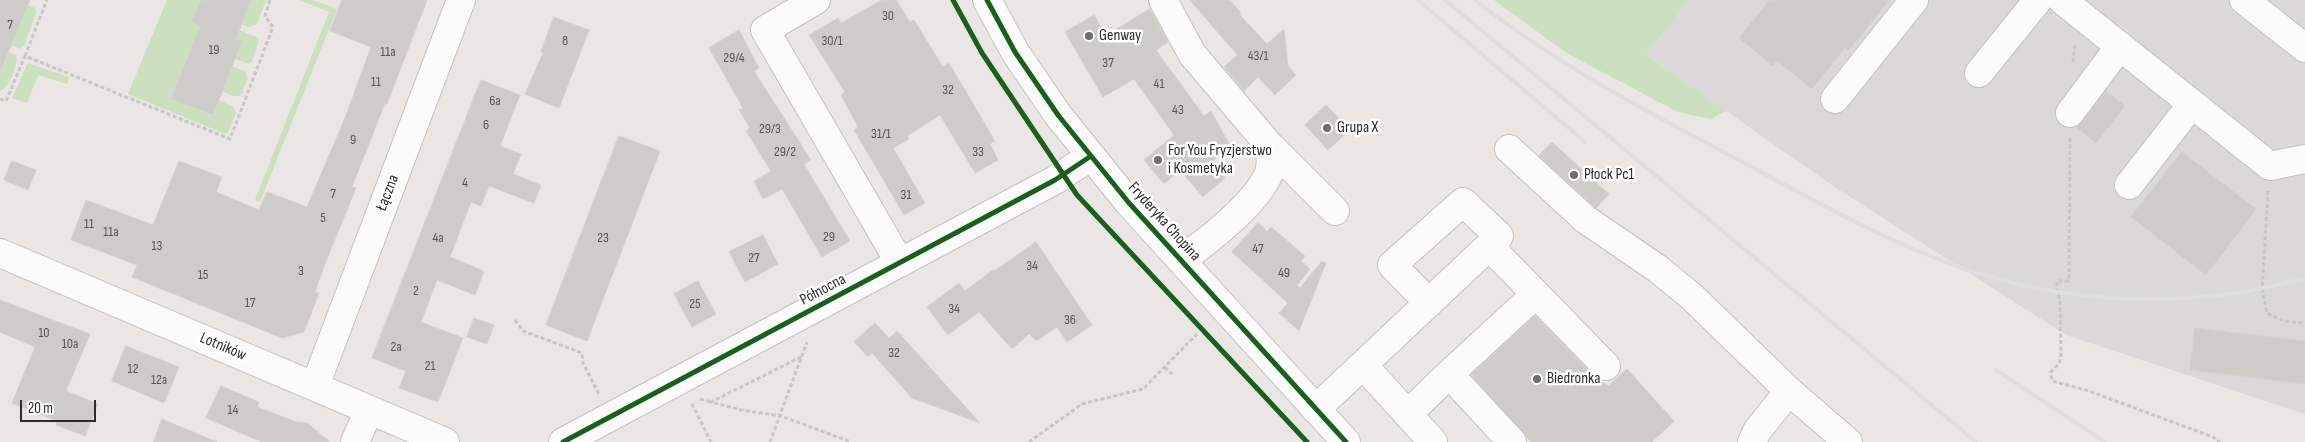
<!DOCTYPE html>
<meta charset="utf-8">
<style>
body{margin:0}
#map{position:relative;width:2305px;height:442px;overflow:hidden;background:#e9e6e3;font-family:"Sofia Sans Condensed",sans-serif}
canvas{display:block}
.scale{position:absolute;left:20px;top:400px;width:76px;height:22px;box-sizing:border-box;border:2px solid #2c2c2c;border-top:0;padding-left:6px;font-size:15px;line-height:18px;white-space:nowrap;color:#2c2c2c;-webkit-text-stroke:4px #fff;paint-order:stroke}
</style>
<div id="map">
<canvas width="2305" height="442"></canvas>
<div class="scale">20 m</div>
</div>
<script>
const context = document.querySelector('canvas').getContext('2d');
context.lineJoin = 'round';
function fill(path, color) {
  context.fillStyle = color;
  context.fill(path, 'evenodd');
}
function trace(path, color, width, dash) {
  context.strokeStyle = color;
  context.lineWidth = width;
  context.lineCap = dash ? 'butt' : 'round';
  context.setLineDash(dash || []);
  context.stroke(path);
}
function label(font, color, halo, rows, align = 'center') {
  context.font = font + ' "Sofia Sans Condensed",sans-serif';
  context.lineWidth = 5;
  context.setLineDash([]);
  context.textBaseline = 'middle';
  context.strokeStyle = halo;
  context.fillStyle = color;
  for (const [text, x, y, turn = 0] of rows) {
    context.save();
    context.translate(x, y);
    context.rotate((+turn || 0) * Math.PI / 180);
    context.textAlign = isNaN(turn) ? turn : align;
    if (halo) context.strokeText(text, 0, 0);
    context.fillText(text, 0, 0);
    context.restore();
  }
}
const industrial = new Path2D(`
 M 1690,0 L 2305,0 L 2305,414 L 2066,335 L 1833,186 L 1646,55 Z`);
const green = new Path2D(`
 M 167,0 L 201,0 L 200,26 L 171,98 L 212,115 L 219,100 L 233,107 L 236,113 L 228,132 L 225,134 L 128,94 Z
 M 251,0 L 266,0 L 257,24 L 250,27 L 241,25 Z
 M 299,0 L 313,0 L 337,9 L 260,202 L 255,200 L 329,12 Z
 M 1494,0 L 1690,0 L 1646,55 L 1726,111 L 1711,119 L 1678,112 L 1568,54 Z
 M 28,5 L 35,8 L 36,13 L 24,46 L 20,49 L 11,45 Z
 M 239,30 L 256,37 L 259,40 L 252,62 L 249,64 L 235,59 L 242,41 L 236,39 Z
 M 9,52 L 16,55 C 18,68 10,84 0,92 L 0,73 Z
 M 28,63 L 69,77 L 67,84 L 38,75 L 27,103 L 12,98 Z
 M 232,66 L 245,71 L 248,78 L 240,96 L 233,96 L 222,91 Z`);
const building = new Path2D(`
 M 0,0 L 30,0 L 0,72 Z
 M 201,0 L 251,0 L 236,39 L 242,41 L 213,115 L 171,99 L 200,26 L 192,22 Z
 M 342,0 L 427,0 L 387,104 L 385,103 L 352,187 L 356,188 L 325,264 L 315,292 L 319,293 L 304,332 L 282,338 L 132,277 L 137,265 L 71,240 L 86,200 L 153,225 L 179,161 L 222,177 L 216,192 L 259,210 L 267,192 L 307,207 L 345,118 L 371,47 L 330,31 Z
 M 882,0 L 896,0 L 910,22 L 914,20 L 943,67 L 949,63 L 995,141 L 990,144 L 998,160 L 975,173 L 940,115 L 907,136 L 909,139 L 893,148 L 925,203 L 904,215 L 854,130 L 858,127 L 841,95 L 845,92 L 809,35 L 838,18 L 841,23 Z
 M 1190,0 L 1230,0 L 1241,13 L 1239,14 L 1267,44 L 1284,29 L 1288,66 L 1296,75 L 1275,95 L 1258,77 L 1244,91 L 1224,67 L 1237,55 Z
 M 1770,0 L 1890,0 L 1848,51 L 1845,48 L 1812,89 L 1777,61 L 1773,66 L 1739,38 Z
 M 1150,9 L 1168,42 L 1156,50 L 1204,116 L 1211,111 L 1231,147 L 1211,162 L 1225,178 L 1203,197 L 1180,170 L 1164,184 L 1144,160 L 1174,135 L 1134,79 L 1103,97 L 1065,32 L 1094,15 L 1106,35 Z
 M 554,17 L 589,30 L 559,108 L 525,94 L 543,53 L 541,52 Z
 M 739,30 L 759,68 L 754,71 L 811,160 L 804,164 L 850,241 L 822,257 L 782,189 L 763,199 L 754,181 L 771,171 L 746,131 L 750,128 L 739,110 L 743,108 L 709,48 Z
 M 481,80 L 520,95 L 500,146 L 521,154 L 513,174 L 541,185 L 534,203 L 489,186 L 481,206 L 471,202 L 450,257 L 484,271 L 475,295 L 437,280 L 421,322 L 463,338 L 438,402 L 399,388 L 406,371 L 372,358 Z
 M 2106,91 L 2125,106 L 2096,143 L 2076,127 L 2083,122 Z
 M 1326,105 L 1350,130 L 1328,150 L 1305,125 Z
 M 619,136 L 660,151 L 587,341 L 546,325 Z
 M 1552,142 L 1609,194 L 1596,208 L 1539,156 Z
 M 2182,152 L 2256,209 L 2206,275 L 2131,217 Z
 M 12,161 L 36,170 L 28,190 L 4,180 Z
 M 1258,223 L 1267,231 L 1271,227 L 1305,256 L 1301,261 L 1310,269 L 1297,285 L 1300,288 L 1322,261 L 1326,263 L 1299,331 L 1279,313 L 1288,303 L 1232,252 Z
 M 763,235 L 778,264 L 745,282 L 729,252 Z
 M 1036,242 L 1092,325 L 1067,342 L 1057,327 L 1036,341 L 1029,334 L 1012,349 L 979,312 L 948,335 L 927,307 L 959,283 L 965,291 L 993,270 L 994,271 Z
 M 698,281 L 716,314 L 692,327 L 674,294 Z
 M 0,300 L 90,334 L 66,391 L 98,404 L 85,436 L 56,425 L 57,421 L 12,403 L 35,347 L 0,332 Z
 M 1535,316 L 1595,377 L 1608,386 L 1627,369 L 1674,421 L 1652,442 L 1531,442 L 1471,375 Z
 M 474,318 L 494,325 L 487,344 L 467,337 Z
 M 875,323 L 889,338 L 897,331 L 980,423 L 912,398 L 872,353 L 868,357 L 854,342 Z
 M 2195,328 L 2305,341 L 2305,384 L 2190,370 Z
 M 126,346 L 179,367 L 164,403 L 112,381 Z
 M 221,386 L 259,402 L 257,407 L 296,422 L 307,423 L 330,442 L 262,442 L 206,418 Z
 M 162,419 L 217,442 L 154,442 Z`);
const path = new Path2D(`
 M 25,56 L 47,0
 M 2073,62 L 2075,44
 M 0,99 L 6,101 L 25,56 L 230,139 L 273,27 L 265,16 L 270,0
 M 2070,138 L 2069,281 L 2057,281 L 2057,291 L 2060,299 L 2061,357 L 2059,364 L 2051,372 L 2052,381 L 2086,390 L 2213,437 L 2220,442
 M 2268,191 L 2262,289 L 2267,313 L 2284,321 L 2305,323
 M 515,320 L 523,331 L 582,353 L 583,363 L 599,394
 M 801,357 L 711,402 L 741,410 L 781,416 L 851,442
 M 1165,367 L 1172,374
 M 700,399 L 711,402
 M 692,404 L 711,442
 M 770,442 L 807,342
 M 1029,442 L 1082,404 L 1143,389 L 1197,334`);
const minor = new Path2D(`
 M 816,0 L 765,30 L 900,263
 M 987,0 L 1015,52 L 1058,115 L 1129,203 L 1346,442
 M 1163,0 L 1192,54 L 1270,146 C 1270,154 1272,165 1269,173 C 1257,203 1208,241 1181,260
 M 2062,0 L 2270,166 L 2305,159
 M 2244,0 L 2305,48
 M 1979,73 L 2038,0
 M 1835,99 L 1914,0
 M 2070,113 L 2120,46
 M 1270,146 L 1335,211
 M 1509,149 L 1585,219 L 1658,269 L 1691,296 L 1789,391 L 1848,442
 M 2129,185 L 2192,104
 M 1489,246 L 1606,366
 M 0,253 L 445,442
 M 1363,365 L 1433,442
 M 1449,374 L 1536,294
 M 315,386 L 461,0
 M 1315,409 L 1334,392 L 1489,246 L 1499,236 L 1463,202 L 1392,265 L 1429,303
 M 1408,414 L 1449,374 L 1512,442
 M 355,442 L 369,410
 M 563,442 L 1055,180 L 1091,156
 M 1752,442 L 1757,431 L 1789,391`);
const rail = new Path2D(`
 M 1418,0 L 1585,142
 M 1445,0 L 1976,442
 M 1475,0 C 1555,63 1645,111 1735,158 C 1813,200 1893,246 1977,273 C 2082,306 2200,308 2305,278
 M 1996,370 L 2105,442`);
const cycleway = new Path2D(`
 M 953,0 L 982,53 L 1077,195 L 1307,442
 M 987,0 L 1015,52 L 1058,115 L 1129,203 L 1346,442
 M 563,442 L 1055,180 L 1091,156`);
const markers = [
 [1089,36,5,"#6e6d6c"],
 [1327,128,5,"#6e6d6c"],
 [1158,160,5,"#6e6d6c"],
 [1574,175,5,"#6e6d6c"],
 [1537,379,5,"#6e6d6c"]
];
const numberNames = [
 ["30",888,16],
 ["7",10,25],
 ["8",565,41],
 ["30/1",832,41],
 ["19",214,50],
 ["11a",388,52],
 ["43/1",1258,56],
 ["29/4",734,58],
 ["37",1108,63],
 ["11",376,82],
 ["41",1159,84],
 ["32",948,90],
 ["6a",495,101],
 ["43",1178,110],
 ["6",486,125],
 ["29/3",770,129],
 ["31/1",881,134],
 ["9",353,140],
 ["29/2",785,152],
 ["33",978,152],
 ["4",465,183],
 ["7",333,194],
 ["31",906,195],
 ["5",323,218],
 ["11",89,224],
 ["11a",111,232],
 ["29",829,237],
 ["4a",438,238],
 ["23",603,238],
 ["13",157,246],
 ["47",1258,249],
 ["27",754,258],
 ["34",1032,266],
 ["3",301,271],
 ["49",1284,273],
 ["15",203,275],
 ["2",416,291],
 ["17",250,303],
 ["25",695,304],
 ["34",954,309],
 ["36",1070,320],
 ["10",44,333],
 ["10a",70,344],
 ["2a",396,347],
 ["32",894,353],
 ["21",430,366],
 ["12",133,369],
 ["12a",159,380],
 ["14",233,410]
];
const poiNames = [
 ["Genway",1099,36],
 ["Grupa X",1337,128],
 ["For You Fryzjerstwo",1168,151],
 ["i Kosmetyka",1168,169],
 ["Płock Pc1",1584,175],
 ["Biedronka",1547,379]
];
const streetNames = [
 ["Łączna",388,193,-69],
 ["Fryderyka Chopina",1164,222,48],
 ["Północna",823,290,-28],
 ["Lotników",223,347,23]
];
fill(industrial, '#dad8d9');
fill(green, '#cce0c0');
fill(building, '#ceccc9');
trace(building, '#d4d2cf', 1);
trace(minor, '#c4c2c2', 30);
trace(path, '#c7c7c6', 3, [4, 2.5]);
trace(minor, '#fcfbfb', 28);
trace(rail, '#dedee0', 4);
trace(cycleway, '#1b5e20', 5);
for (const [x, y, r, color] of markers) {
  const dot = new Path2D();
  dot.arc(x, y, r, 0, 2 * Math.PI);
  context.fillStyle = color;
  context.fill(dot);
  trace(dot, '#fff', 2);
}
label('14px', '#565655', null, numberNames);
label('16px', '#2c2c2c', '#fff', poiNames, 'left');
label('16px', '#2c2c2c', '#fff', streetNames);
</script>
